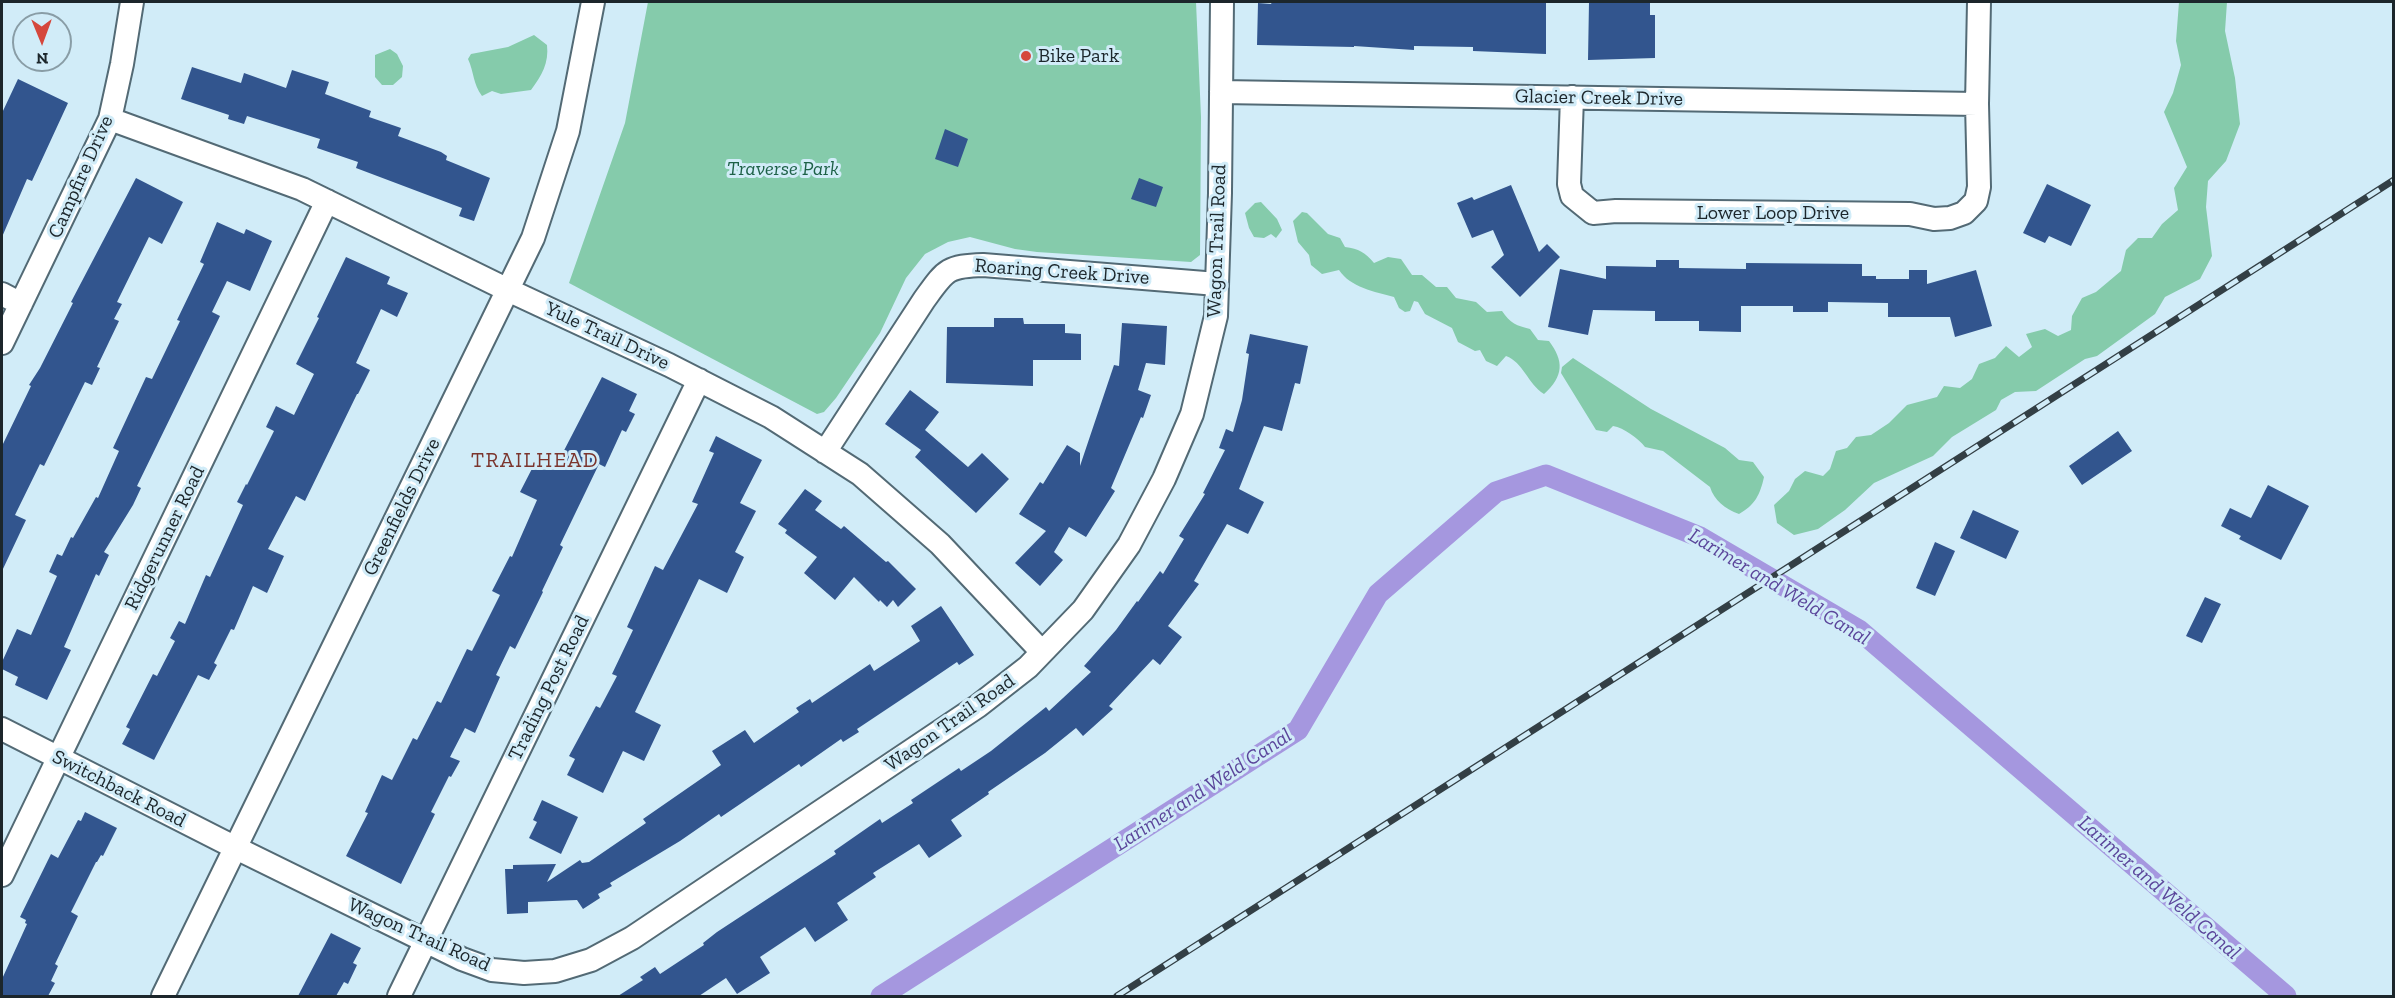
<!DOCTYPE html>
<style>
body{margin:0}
#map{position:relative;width:2395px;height:998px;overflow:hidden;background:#d1ecf8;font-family:"Zilla Slab",serif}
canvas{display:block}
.frame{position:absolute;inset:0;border:3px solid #1c262b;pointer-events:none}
.north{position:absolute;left:12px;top:12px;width:60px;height:60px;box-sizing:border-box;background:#d1ecf8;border:2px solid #899da6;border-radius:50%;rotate:179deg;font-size:16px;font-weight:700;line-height:24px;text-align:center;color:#1c262b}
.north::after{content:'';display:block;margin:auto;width:21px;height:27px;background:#d5473c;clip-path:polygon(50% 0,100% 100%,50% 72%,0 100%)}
</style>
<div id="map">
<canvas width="2395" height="998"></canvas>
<div class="frame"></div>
<div class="north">N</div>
</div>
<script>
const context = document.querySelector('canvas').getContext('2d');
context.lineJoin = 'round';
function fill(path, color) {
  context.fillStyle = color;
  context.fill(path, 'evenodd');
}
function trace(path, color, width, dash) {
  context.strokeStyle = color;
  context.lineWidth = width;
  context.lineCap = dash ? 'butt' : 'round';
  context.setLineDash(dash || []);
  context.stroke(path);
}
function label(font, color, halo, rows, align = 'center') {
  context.font = font + ' "Zilla Slab",serif';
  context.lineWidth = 6;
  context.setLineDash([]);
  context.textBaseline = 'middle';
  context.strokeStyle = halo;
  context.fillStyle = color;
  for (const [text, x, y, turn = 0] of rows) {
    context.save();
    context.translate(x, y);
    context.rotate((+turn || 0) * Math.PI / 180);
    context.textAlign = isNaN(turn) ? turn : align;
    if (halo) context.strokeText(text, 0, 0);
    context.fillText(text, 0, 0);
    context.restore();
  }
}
const green = new Path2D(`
 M 648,2 L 1196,2 L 1201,117 L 1200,255 L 1191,262 L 1037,252 L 1015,249 L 970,237 L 948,242 L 925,254 L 906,278 L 880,333 L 836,398 L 824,412 L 817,414 L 569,283 L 625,123 Z
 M 2179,2 L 2227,2 L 2225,31 L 2235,78 L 2240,124 L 2226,161 L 2208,181 L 2206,207 L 2212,256 L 2200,279 L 2165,297 L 2155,314 L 2097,356 L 2085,359 L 2036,391 L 2015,392 L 2001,400 L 1996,410 L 1952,437 L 1933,456 L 1874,483 L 1845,510 L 1818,529 L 1794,535 L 1777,523 L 1774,505 L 1789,491 L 1795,479 L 1805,471 L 1823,476 L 1830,469 L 1836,451 L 1847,448 L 1856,437 L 1871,435 L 1889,423 L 1907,405 L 1937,397 L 1944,386 L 1960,388 L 1972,379 L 1979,364 L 1995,358 L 2006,346 L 2019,357 L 2032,347 L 2026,334 L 2045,329 L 2058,336 L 2071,330 L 2072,316 L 2082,298 L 2096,292 L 2121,271 L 2126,250 L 2138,238 L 2152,238 L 2162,224 L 2178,210 L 2174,188 L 2187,167 L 2164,112 L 2173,93 L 2181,65 L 2176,41 Z
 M 534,35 L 547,45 C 549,63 542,75 531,90 L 501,94 L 492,91 L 482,96 C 473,84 474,72 468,59 L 471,54 L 508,47 Z
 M 390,49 L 397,54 L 403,66 L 402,77 L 393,85 L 382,85 L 375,77 L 375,55 Z
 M 1261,202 L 1277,219 L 1282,230 L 1276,238 L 1271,234 L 1264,238 L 1254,237 L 1249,228 L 1245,213 L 1255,203 Z
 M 1302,212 L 1307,213 L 1328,234 L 1340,238 L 1345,247 C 1359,249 1365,252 1374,263 L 1388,257 L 1401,259 L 1412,275 L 1422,275 L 1436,287 L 1447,287 L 1456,298 L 1476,302 L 1487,312 L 1502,311 C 1510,323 1517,326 1530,329 L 1538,340 L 1549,341 C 1564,361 1564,376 1544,394 C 1528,384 1523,362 1506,356 L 1497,366 L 1486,361 L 1480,350 L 1475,351 L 1458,342 L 1452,328 L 1425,314 L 1418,302 L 1414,301 L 1410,311 L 1405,312 L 1399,308 L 1394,297 C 1375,292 1350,287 1339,270 L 1322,274 L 1311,265 L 1309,255 L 1298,242 L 1293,221 Z
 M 1573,358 L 1651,409 L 1725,448 L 1739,460 L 1753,462 L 1764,477 C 1760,495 1755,505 1739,514 C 1725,509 1714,500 1710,487 L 1663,451 L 1645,447 C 1638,438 1624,428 1613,426 L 1607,432 L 1596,430 L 1561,373 L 1562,367 Z`);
const canal = new Path2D(`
 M 881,996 L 1298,730 L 1378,594 L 1496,492 L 1546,475 L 1700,537 L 1859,630 L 2286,996`);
const building = new Path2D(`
 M 1272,2 L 1546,2 L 1546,54 L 1473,51 L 1473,47 L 1414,46 L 1414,50 L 1354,46 L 1354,47 L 1257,45 L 1258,3 L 1271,4 Z
 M 1589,2 L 1650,2 L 1650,15 L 1655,15 L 1655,58 L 1588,60 Z
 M 192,67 L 241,83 L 244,73 L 286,88 L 292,70 L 329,82 L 325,94 L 371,111 L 369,117 L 401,128 L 398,136 L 441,152 L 447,156 L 446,160 L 490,178 L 474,221 L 459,216 L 462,208 L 356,168 L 358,162 L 317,148 L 320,139 L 247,116 L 244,124 L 228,119 L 229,115 L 181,99 Z
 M 18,79 L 68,103 L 32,181 L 27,179 L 2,237 L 2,113 Z
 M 945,129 L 968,139 L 958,167 L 935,159 Z
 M 136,178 L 183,202 L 162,244 L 149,237 L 117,302 L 122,304 L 114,319 L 119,321 L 97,367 L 100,368 L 92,385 L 85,382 L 44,466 L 40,464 L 15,515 L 26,520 L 2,571 L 2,446 L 31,386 L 29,385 L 40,368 L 73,303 L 71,302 Z
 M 1139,178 L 1163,187 L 1156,207 L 1131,199 Z
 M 2047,184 L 2091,205 L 2071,246 L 2049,236 L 2045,243 L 2023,233 Z
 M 1511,185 L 1539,252 L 1547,244 L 1560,257 L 1520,297 L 1491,267 L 1504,255 L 1493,230 L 1472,238 L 1457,203 L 1472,197 L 1474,200 Z
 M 217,222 L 244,234 L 246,229 L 272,241 L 250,291 L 227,281 L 212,312 L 220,316 L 137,486 L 141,488 L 133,505 L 104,552 L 109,555 L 99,576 L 96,574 L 64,647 L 71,650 L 47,700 L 15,685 L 18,677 L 2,669 L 2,662 L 17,629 L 31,635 L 57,576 L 49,572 L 57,554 L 62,556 L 71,537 L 73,538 L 96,497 L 98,498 L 119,451 L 113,448 L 146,377 L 152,379 L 180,321 L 177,320 L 204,264 L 200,262 Z
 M 346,257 L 390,277 L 387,284 L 408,293 L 397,317 L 381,309 L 356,363 L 370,370 L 358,394 L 357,394 L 305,501 L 296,496 L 268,549 L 284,556 L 267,593 L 253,586 L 234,630 L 231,629 L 214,663 L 217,665 L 209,680 L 198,675 L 154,760 L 122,744 L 130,729 L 126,727 L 153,674 L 157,676 L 175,641 L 170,638 L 179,621 L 185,624 L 206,575 L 210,577 L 243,505 L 237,502 L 246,484 L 247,485 L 274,431 L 266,427 L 276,406 L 294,415 L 314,374 L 296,364 L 319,318 L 317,317 Z
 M 1656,260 L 1679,260 L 1679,268 L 1746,269 L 1746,263 L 1862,264 L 1862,276 L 1876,276 L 1876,279 L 1909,279 L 1909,270 L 1927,270 L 1927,284 L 1976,270 L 1992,326 L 1955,337 L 1950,317 L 1888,317 L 1888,303 L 1828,302 L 1828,312 L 1793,312 L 1793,306 L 1741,306 L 1741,332 L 1699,331 L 1699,321 L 1655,321 L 1655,311 L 1593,310 L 1588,335 L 1548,327 L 1560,269 L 1606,279 L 1606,266 L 1656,267 Z
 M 994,318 L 1023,318 L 1024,324 L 1065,324 L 1065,333 L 1081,334 L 1081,360 L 1033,360 L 1033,386 L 946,383 L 947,327 L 994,327 Z
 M 1122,323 L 1167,326 L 1165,365 L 1146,363 L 1138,390 L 1151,395 L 1143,418 L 1141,417 L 1111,488 L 1115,491 L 1086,537 L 1069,527 L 1054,552 L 1063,560 L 1040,586 L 1015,563 L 1046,531 L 1019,514 L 1040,482 L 1043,484 L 1067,445 L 1080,453 L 1080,466 L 1114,365 L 1119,366 Z
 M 1250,334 L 1308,346 L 1300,384 L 1295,383 L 1282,431 L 1264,426 L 1239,489 L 1264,502 L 1248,534 L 1227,524 L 1194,581 L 1199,584 L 1168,626 L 1182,637 L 1160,665 L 1153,659 L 1109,706 L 1113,709 L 1083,736 L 1076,728 L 1045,753 L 988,792 L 989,794 L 951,820 L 962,836 L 929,858 L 919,844 L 873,873 L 876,877 L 837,903 L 848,920 L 815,942 L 805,927 L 760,957 L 770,973 L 737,994 L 726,978 L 699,996 L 618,996 L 643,980 L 640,977 L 655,967 L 660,974 L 704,945 L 703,943 L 717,932 L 836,854 L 834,851 L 880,819 L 882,823 L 913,803 L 911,800 L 959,768 L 961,771 L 991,751 L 1046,707 L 1049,711 L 1091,672 L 1084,666 L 1116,630 L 1137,601 L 1138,602 L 1160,571 L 1163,574 L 1184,539 L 1179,536 L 1205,494 L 1203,493 L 1225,450 L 1219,448 L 1226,429 L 1233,432 L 1242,400 L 1249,354 L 1246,353 Z
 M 602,377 L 637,394 L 629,411 L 635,414 L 626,432 L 622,430 L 605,467 L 599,464 L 560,545 L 563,547 L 542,591 L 543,592 L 515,649 L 510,646 L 496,675 L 500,677 L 475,733 L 465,728 L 450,757 L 460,761 L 451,777 L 449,776 L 431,812 L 435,814 L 401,884 L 346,856 L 368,813 L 365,812 L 382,775 L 392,780 L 413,738 L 417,740 L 437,701 L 441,703 L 467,649 L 472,651 L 500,595 L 492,591 L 510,556 L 512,557 L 537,500 L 520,492 L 538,457 L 556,466 Z
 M 910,390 L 939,412 L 925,430 L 968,467 L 982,453 L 1009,479 L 976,513 L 915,457 L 921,450 L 885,424 Z
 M 2118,431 L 2132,451 L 2082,485 L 2069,466 Z
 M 716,436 L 762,460 L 740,503 L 756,511 L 735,552 L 744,557 L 727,593 L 699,579 L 635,712 L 661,725 L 644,761 L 623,751 L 603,793 L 567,775 L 575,759 L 569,756 L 596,706 L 600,708 L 617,676 L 612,674 L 633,630 L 627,627 L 655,566 L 663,570 L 698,504 L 692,502 L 714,453 L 709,451 Z
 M 2268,485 L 2309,506 L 2281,560 L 2239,539 L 2241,536 L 2221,526 L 2230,508 L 2251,518 Z
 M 805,489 L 822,501 L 815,510 L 841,529 L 844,526 L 886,562 L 888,561 L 916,589 L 898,607 L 893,600 L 887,607 L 880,600 L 879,602 L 854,577 L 835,600 L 804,573 L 817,557 L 785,533 L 787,530 L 778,524 Z
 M 1973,510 L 2019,531 L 2006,559 L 1960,538 Z
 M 1935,542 L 1955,551 L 1935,596 L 1916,588 Z
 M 2205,597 L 2221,604 L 2202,643 L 2186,636 Z
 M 941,606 L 974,655 L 959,665 L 957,662 L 926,683 L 857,729 L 859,732 L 843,742 L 841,739 L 801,767 L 799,764 L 721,817 L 719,814 L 680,841 L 610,883 L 612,886 L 598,894 L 600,898 L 583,909 L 577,900 L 528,902 L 528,913 L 507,914 L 505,869 L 513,869 L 513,865 L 556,864 L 547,882 L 580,860 L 582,863 L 589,862 L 646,823 L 643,819 L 721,765 L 712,751 L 745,730 L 754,743 L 799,712 L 796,708 L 810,699 L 812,703 L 870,664 L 874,671 L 920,641 L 911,626 Z
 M 542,800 L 578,817 L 561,854 L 529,838 L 537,822 L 533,820 Z
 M 85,812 L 117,828 L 103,856 L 101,855 L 97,862 L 96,862 L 71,912 L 78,916 L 55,964 L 58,966 L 51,981 L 55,983 L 48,996 L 2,996 L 2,979 L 27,924 L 25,923 L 26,920 L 20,917 L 51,854 L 58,858 L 78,820 L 81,821 Z
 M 331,933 L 361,948 L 353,963 L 357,965 L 348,984 L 344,982 L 336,996 L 298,996 Z`);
const street = new Path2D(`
 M 1221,92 L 1977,104
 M 1572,97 L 1569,184 L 1572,196 L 1593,213 L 1616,211 L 1910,214 L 1934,219 L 1950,218 L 1964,213 L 1976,201 L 1979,187 L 1977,104 L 1979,2
 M 110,119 L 302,189 L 508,290 L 669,365 L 771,417 L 860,474 L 940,544 L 1042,652
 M 2,294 L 21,304
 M 2,343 L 110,119 L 122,64 L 132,2
 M 825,452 L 924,300 C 945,271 946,266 983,265 L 1217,284
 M 2,729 L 236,848 L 462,959 L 492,970 L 524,973 L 555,971 L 591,960 L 632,938 L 978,706 L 1028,667 L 1083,610 L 1129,545 L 1164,479 L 1192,414 L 1216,316 L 1220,193 L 1222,2
 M 2,875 L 327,201
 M 163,996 L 533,238 L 568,131 L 593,2
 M 399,996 L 699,380`);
const rail = new Path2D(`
 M 1117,996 L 2394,180`);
const markers = [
 [1026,56,6,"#d5473c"]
];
const poiNames = [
 ["Bike Park",1038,56]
];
const streetNames = [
 ["Glacier Creek Drive",1599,98,1],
 ["Campfire Drive",81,177,-66],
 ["Lower Loop Drive",1773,213],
 ["Wagon Trail Road",1217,241,-88],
 ["Roaring Creek Drive",1062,272,4],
 ["Yule Trail Drive",607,336,25],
 ["Greenfields Drive",402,507,-64],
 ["Ridgerunner Road",165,538,-64],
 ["Trading Post Road",549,688,-64],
 ["Wagon Trail Road",950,723,-35],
 ["Switchback Road",119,789,27],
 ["Wagon Trail Road",419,935,24]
];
const parkNames = [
 ["Traverse Park",783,169]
];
const neighbourhoodNames = [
 ["TRAILHEAD",535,461]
];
const waterNames = [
 ["Larimer and Weld Canal",1779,587,31],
 ["Larimer and Weld Canal",1203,790,-33],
 ["Larimer and Weld Canal",2159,888,41]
];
fill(green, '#85cbab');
trace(canal, '#a597df', 21);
fill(building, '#32558e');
trace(street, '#536a75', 26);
trace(street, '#fff', 22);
trace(rail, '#333f45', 7);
trace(rail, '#d1ecf8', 4.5, [14]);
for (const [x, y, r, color] of markers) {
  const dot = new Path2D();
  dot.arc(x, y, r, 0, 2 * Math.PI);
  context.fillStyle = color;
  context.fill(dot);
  trace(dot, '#d1ecf8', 2);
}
label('20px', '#1c262b', '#d1ecf8', poiNames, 'left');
label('20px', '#1c262b', '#d1ecf8', streetNames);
label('italic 20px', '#1d6147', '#d1ecf8', parkNames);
context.letterSpacing = '1.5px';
label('21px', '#7b352d', '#d1ecf8', neighbourhoodNames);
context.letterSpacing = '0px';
label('italic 21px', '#5b469b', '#d1ecf8', waterNames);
</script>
